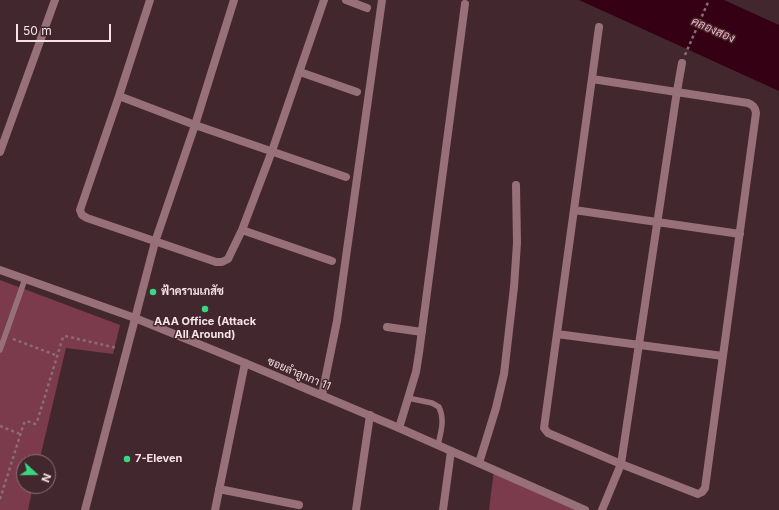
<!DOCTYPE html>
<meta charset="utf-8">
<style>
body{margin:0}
#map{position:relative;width:779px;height:510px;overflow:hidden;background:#43272e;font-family:Inter,sans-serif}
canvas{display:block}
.north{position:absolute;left:16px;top:454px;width:40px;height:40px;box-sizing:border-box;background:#43272e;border:1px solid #8b7278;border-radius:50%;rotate:111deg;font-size:11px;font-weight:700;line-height:16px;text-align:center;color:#f6e3e7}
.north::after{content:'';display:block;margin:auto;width:14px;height:18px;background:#37d880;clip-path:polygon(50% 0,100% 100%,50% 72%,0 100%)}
.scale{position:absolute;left:16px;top:24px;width:95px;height:18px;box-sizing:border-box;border:2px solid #f6e3e7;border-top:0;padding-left:5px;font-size:12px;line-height:14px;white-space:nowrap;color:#f6e3e7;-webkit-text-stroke:3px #43272e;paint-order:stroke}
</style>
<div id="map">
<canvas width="779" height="510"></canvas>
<div class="north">N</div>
<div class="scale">50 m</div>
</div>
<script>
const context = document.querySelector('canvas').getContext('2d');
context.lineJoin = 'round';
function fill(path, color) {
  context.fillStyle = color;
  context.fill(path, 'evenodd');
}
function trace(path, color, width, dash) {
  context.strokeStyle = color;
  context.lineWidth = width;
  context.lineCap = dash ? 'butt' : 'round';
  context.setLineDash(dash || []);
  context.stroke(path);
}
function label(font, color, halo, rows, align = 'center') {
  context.font = font + ' Inter,Sarabun,sans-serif';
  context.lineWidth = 3;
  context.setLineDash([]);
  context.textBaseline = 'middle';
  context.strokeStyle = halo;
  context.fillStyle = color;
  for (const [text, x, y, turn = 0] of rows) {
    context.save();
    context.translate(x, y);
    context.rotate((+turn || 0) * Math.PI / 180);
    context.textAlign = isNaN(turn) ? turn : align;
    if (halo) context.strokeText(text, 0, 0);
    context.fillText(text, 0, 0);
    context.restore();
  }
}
const green = new Path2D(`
 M 0,280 L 120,325 L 113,354 L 66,348 L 39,462 L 24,462 L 24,486 L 33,486 L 28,510 L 0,510 Z
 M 494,470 L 584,510 L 489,510 Z`);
const water = new Path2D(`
 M 579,0 L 724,0 L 779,25 L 779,91 Z`);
const path = new Path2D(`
 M 685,55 L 709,0
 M 13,339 L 58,356
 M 0,426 L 20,434
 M 0,499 L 24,423 L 27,421 L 35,424 L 37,422 L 63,337 L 65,336 L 117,348`);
const service = new Path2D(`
 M 0,350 L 25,279
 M 408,398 L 432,403 L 439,407 C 445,420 441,431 438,445`);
const pedestrian = new Path2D(`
 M 677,91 L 682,63`);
const minor = new Path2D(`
 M 150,0 L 119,96 L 80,210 L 82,215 L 87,218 L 216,262 L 222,262 L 228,259 L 242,230 L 272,151 L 324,0
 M 346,0 L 367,8
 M 300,72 L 357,92
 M 592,79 L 748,103 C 753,105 755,107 756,113 L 705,488 L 702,492 L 698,494 L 621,464 L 548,433 L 544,428 L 599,27
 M 119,96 L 195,125 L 346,177
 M 0,152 L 55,0
 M 574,210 L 740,234
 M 242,230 L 332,261
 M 387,327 L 422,332
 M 557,334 L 723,356
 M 322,395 L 337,321 L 382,0
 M 399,428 L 416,372 L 419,353 L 465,4
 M 479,463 L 496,408 L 504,374 L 514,287 L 517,243 L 516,185
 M 219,489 L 299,505
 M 85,510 L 155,242 L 195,125 L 234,0
 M 215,510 L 245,363
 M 356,510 L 370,415
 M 443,510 L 451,451
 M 602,510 L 621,464 L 677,91`);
const tertiary = new Path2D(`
 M 0,270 L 135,318 L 245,363 L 399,428 L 585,510`);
const markers = [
 [153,292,4,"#37d880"],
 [205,309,4,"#37d880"],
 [127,459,4,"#37d880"]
];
const poiNames = [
 ["ฟ้าครามเภสัช",161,292],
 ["AAA Office (Attack",205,322,"center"],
 ["All Around)",205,335,"center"],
 ["7-Eleven",135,459]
];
const streetNames = [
 ["ซอยลำลูกกา 11",299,374,23]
];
const waterNames = [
 ["คลองสอง",713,30,24]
];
fill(green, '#7c3b4d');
fill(water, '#360014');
trace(path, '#866e74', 2.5, [3, 3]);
trace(service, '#977079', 5.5);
trace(pedestrian, '#977079', 8);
trace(minor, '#977079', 8);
trace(tertiary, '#977079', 8);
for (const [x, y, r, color] of markers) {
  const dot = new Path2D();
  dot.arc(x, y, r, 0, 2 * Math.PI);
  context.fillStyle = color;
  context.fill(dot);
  trace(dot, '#43272e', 1.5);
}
label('bold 11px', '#f6e3e7', '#43272e', poiNames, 'left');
label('11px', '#f6e3e7', '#43272e', streetNames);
label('italic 12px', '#f6b0c0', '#43272e', waterNames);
</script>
